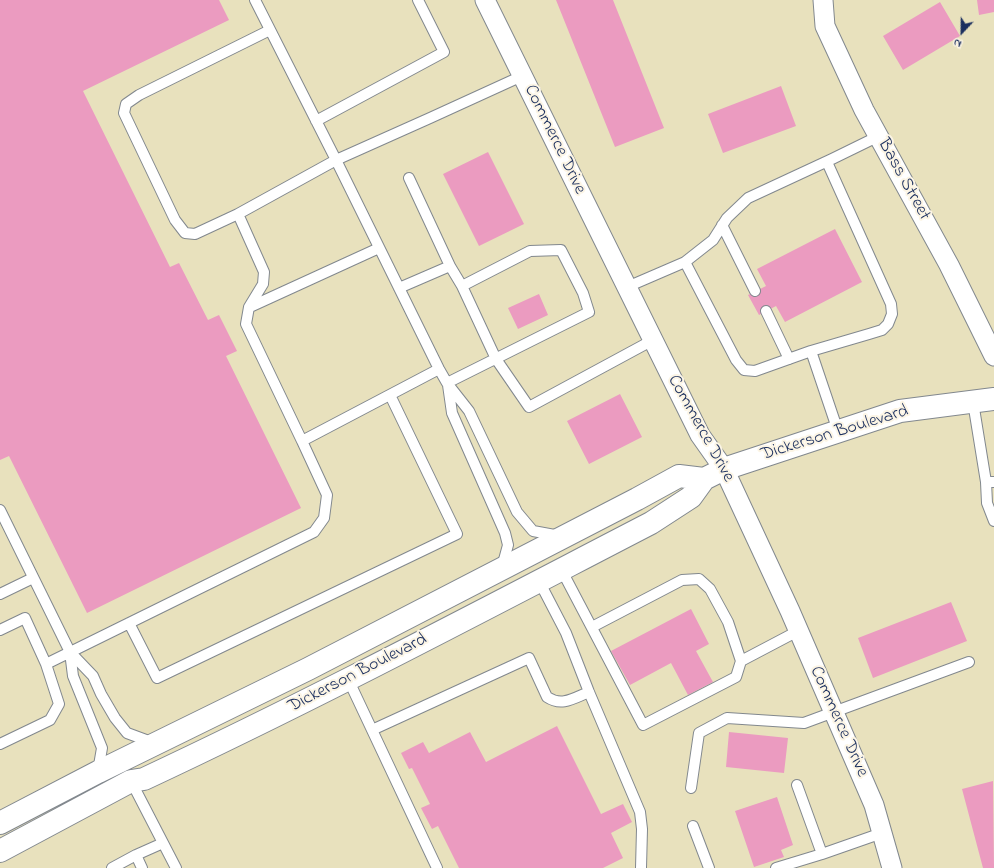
<!DOCTYPE html>
<html>
<head>
<meta charset="utf-8">
<style>
	body { margin:0 }
	#map { position:relative; width:994px; height:868px; overflow:hidden; background:#e8e1bd; font-family:"Indie Flower",sans-serif }
	canvas { display:block }
	.north { position:absolute; left:942px; top:12px; width:40px; height:40px; -webkit-text-stroke:3px #fcf5e5; paint-order:stroke; rotate:202deg; font-size:11px; font-weight:700; line-height:16px; text-align:center; color:#1b2f5e }
	.north::after { content:''; display:block; margin:auto; width:14px; height:18px; background:#1b2f5e; clip-path:polygon(50% 0,100% 100%,50% 72%,0 100%) }
</style>
</head>
<body>
<div id="map">
<canvas width="994" height="868"></canvas>
<div class="north">N</div>
</div>
<script>
const ctx = document.querySelector('canvas').getContext('2d');
ctx.lineJoin = 'round';
function fillPath(path, color) { ctx.fillStyle = color; ctx.fill(path, 'evenodd'); }
function stroke(path, color, width, dash) { ctx.strokeStyle = color; ctx.lineWidth = width; ctx.lineCap = dash ? 'butt' : 'round'; ctx.setLineDash(dash || []); ctx.stroke(path); }
function write(font, color, halo, rows, align = 'center') {
  ctx.font = font + ' "Indie Flower",sans-serif'; ctx.lineWidth = 4; ctx.setLineDash([]); ctx.textBaseline = 'middle'; ctx.strokeStyle = halo; ctx.fillStyle = color; for (const [text, x, y, turn = 0] of rows) {
    ctx.save(); ctx.translate(x, y); ctx.rotate((+turn || 0) * Math.PI / 180); ctx.textAlign = isNaN(turn) ? turn : align; if (halo) ctx.strokeText(text, 0, 0); ctx.fillText(text, 0, 0); ctx.restore();
  }
}
fillPath(new Path2D(`
	M 0,0 L 219,0 L 229,20 L 83,91 L 170,267 L 179,263 L 208,320 L 219,315 L 237,351 L 226,356 L 301,508 L 87,613 L 9,456 L 0,460 Z
	M 556,0 L 613,0 L 664,128 L 615,147 Z
	M 977,0 L 994,0 L 994,12 L 979,15 Z
	M 940,2 L 960,36 L 903,70 L 883,36 Z
	M 781,86 L 796,126 L 723,153 L 708,114 Z
	M 488,152 L 524,224 L 479,246 L 443,174 Z
	M 835,229 L 862,282 L 785,322 L 776,306 L 759,315 L 748,295 L 766,286 L 757,269 Z
	M 539,294 L 548,315 L 518,329 L 508,308 Z
	M 620,394 L 642,437 L 589,464 L 567,421 Z
	M 951,602 L 967,641 L 873,678 L 858,638 Z
	M 691,609 L 709,644 L 696,651 L 713,682 L 688,695 L 671,663 L 630,685 L 611,651 Z
	M 557,726 L 601,814 L 623,804 L 632,822 L 611,833 L 623,858 L 603,868 L 459,868 L 438,826 L 432,829 L 421,808 L 430,804 L 412,768 L 409,769 L 401,753 L 423,742 L 429,753 L 470,732 L 486,762 Z
	M 729,732 L 788,738 L 784,773 L 726,767 Z
	M 993,781 L 994,868 L 983,868 L 962,789 Z
	M 777,797 L 793,845 L 781,850 L 784,857 L 754,867 L 735,811 Z`), '#eb9bc0');
const lane = new Path2D(`
	M 255,0 L 336,160 L 439,369 L 447,383 L 469,411 L 517,512 L 533,531 L 560,536
	M 270,30 L 139,95 L 126,104 L 124,113 L 175,220 L 185,233 L 195,234 L 238,214 L 264,272 L 263,284 L 249,307 L 246,324 L 302,441
	M 316,121 L 444,52 L 418,0
	M 409,178 L 450,266
	M 238,214 L 336,160 L 430,118 L 522,76
	M 722,225 L 755,291
	M 685,262 L 713,240 L 727,218 L 748,198 L 832,159 L 879,136
	M 462,286 L 496,359 L 529,407 L 653,340
	M 627,287 L 685,262 L 736,360 L 744,370 L 755,371 L 811,351 L 838,431
	M 399,288 L 450,266 L 462,286 L 530,251 L 561,250 L 583,293 L 589,312 L 447,383
	M 250,307 L 379,248
	M 766,311 L 789,359
	M 811,351 L 869,334 L 882,330 L 888,324 L 892,314 L 891,304 L 827,162
	M 448,385 L 452,413 L 505,533 L 508,545 L 502,567
	M 973,402 L 986,482 L 994,482
	M 986,482 L 987,503 L 994,521
	M 0,510 L 70,652
	M 561,569 L 643,725 L 736,677 L 741,661 L 728,622 L 710,589 L 699,579 L 682,580 L 592,627
	M 539,581 L 566,633 L 589,692 L 640,812 L 642,829 L 641,868
	M 0,594 L 33,578
	M 129,623 L 157,678 L 457,534 L 390,395
	M 0,630 L 25,618 L 46,664
	M 741,661 L 798,631
	M 348,679 L 437,868
	M 372,730 L 529,658 L 547,697 C 562,707 574,698 589,692
	M 0,744 L 50,720 L 59,704 L 46,664 L 314,532 L 324,518 L 327,495 L 302,441 L 439,369
	M 98,771 L 102,748 L 73,676 L 70,652 L 93,676 L 101,694 L 115,718 L 127,733 L 154,743
	M 131,781 L 176,868
	M 797,785 L 822,854
	M 691,788 L 699,733 L 727,718 L 804,723 L 969,662
	M 693,826 L 709,868
	M 136,855 L 142,868
	M 112,868 L 136,855 L 163,843
	M 776,868 L 822,854 L 882,833`);
const street = new Path2D(`
	M 485,0 L 700,435 L 724,469 L 790,611 L 874,805 L 892,868
	M 823,0 L 825,26 L 864,110 L 949,265 L 994,356`);
const primary = new Path2D(`
	M 0,823 L 98,772 L 308,669 L 637,499 L 679,476 L 704,479
	M 0,851 L 131,781 L 144,779 C 315,699 483,610 651,523 L 691,497 L 704,479 L 724,469 L 900,411 L 994,399`);
stroke(lane, '#82888e', 12);
stroke(street, '#82888e', 21);
stroke(primary, '#82888e', 24);
stroke(lane, '#fff', 10);
stroke(street, '#fff', 19);
stroke(primary, '#fff', 22);
write('18px', '#1b2f5e', '#fcf5e5', [
	["Commerce Drive",554,140,64],
	["Bass Street",903,180,61],
	["Commerce Drive",700,429,61],
	["Dickerson Boulevard",835,434,-17],
	["Dickerson Boulevard",358,674,-27],
	["Commerce Drive",838,722,66]
]);
</script>
</body>
</html>
